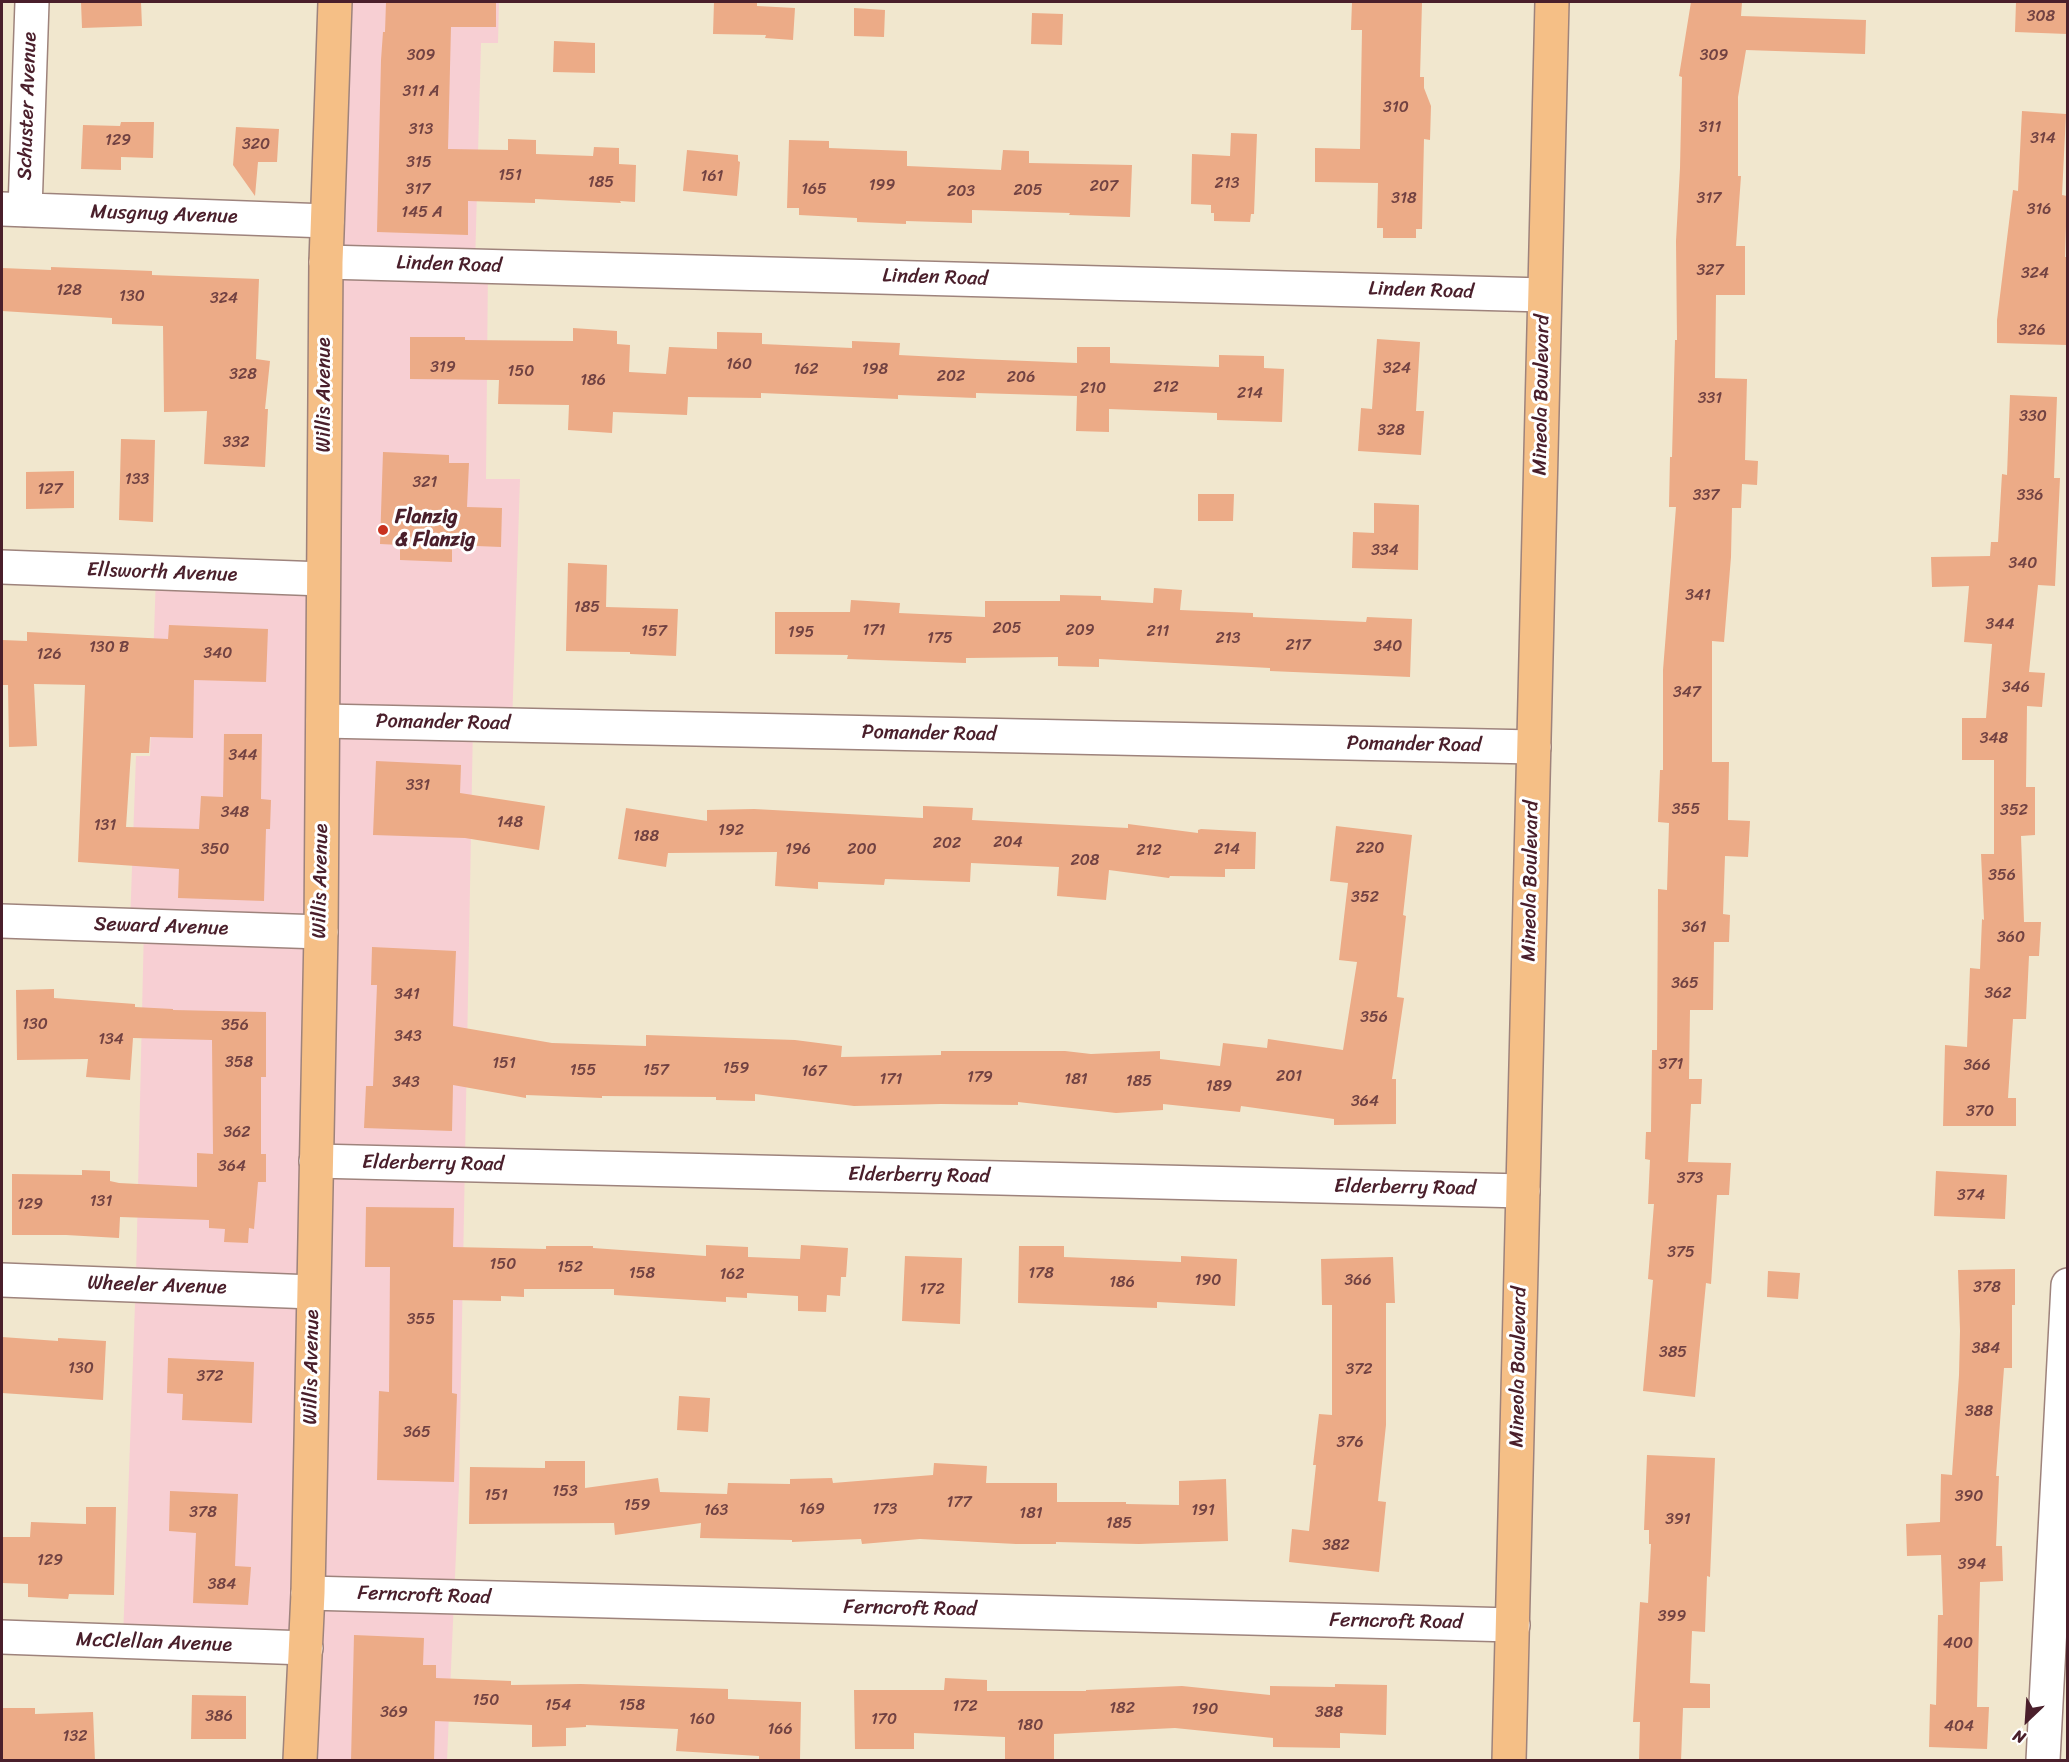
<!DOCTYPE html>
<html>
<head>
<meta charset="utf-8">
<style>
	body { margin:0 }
	#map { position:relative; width:2069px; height:1762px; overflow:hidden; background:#f1e7ce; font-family:Sriracha,sans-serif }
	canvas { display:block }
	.frame { position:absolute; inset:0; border:3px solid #4a1f2b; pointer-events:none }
	.north { position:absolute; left:1997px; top:1690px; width:60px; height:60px; -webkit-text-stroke:4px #fff; paint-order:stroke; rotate:205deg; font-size:16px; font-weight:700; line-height:24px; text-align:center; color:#4a1f2b }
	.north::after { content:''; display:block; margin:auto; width:21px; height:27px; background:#4a1f2b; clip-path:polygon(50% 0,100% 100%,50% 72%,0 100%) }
</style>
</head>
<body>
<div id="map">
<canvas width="2069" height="1762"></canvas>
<div class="frame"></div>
<div class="north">N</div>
</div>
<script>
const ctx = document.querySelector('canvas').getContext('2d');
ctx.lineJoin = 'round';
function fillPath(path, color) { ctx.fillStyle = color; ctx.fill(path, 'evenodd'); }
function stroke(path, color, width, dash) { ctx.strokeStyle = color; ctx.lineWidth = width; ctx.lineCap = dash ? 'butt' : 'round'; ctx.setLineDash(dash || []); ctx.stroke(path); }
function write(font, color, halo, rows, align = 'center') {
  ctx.font = font + ' Sriracha,sans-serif'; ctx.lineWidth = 6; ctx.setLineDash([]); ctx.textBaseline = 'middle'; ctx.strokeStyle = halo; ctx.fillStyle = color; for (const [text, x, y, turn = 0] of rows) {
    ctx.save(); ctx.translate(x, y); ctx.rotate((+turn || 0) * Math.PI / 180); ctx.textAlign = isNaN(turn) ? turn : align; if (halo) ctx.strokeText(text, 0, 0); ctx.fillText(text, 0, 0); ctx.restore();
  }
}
fillPath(new Path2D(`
	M 335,2 L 499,2 L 498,43 L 481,43 L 475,265 L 488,266 L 486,479 L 520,479 L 512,725 L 473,724 L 459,1484 L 447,1760 L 301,1760 L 305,1651 L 123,1639 L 136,1276 L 144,925 L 130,924 L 136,756 L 150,756 L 156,574 L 323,579 Z`), '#f7cfd3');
fillPath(new Path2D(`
	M 81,2 L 141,2 L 142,26 L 82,28 Z
	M 386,2 L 496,2 L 496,27 L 451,27 L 448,149 L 508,150 L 508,139 L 536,140 L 536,154 L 593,156 L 594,147 L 619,148 L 619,164 L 636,165 L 635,202 L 620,201 L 621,203 L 535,199 L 535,203 L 468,201 L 468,235 L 377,232 L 381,60 L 383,32 L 385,32 Z
	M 714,2 L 757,2 L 757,6 L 795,8 L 793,40 L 765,38 L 766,35 L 713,34 Z
	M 1352,2 L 1422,2 L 1420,77 L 1424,77 L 1424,88 L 1431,106 L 1430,140 L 1424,139 L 1422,229 L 1416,229 L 1416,238 L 1383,238 L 1383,228 L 1377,228 L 1378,183 L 1315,182 L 1315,148 L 1360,149 L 1362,30 L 1351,30 Z
	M 1691,2 L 1742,2 L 1741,16 L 1866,20 L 1865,54 L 1746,50 L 1738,97 L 1738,176 L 1741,176 L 1736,246 L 1745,246 L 1745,295 L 1716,295 L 1715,378 L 1747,379 L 1745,460 L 1758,461 L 1757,485 L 1742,484 L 1741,508 L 1732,508 L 1731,557 L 1724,642 L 1712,641 L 1712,762 L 1729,762 L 1728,820 L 1750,821 L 1748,857 L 1725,856 L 1723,914 L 1730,915 L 1729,942 L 1714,942 L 1713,1010 L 1690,1010 L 1689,1079 L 1702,1079 L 1701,1104 L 1691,1104 L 1688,1162 L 1731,1163 L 1729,1195 L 1717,1195 L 1711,1284 L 1706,1283 L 1695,1397 L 1643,1391 L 1653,1280 L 1648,1279 L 1654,1204 L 1648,1204 L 1650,1160 L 1645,1159 L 1646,1132 L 1651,1132 L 1652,1050 L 1657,1050 L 1658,889 L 1667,890 L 1669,823 L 1658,822 L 1660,770 L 1663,770 L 1663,670 L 1676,507 L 1669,507 L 1670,457 L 1672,457 L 1675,340 L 1677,340 L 1676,241 L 1680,168 L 1682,77 L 1679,76 Z
	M 2016,2 L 2067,2 L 2067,34 L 2015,32 Z
	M 854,8 L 885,10 L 884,37 L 854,36 Z
	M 1032,13 L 1063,14 L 1062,45 L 1031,44 Z
	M 554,41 L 595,43 L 595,73 L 553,72 Z
	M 2022,111 L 2066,114 L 2062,195 L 2067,196 L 2065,257 L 2067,257 L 2067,345 L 1997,343 L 1997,320 L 2013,190 L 2018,191 Z
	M 121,122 L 154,122 L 153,158 L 121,157 L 121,170 L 81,169 L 83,125 L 120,126 Z
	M 236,127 L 279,129 L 277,162 L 258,162 L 255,196 L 233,165 Z
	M 1231,133 L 1257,134 L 1254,214 L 1251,214 L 1250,222 L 1214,221 L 1214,213 L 1211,213 L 1211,205 L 1191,204 L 1192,154 L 1230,156 Z
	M 789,140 L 829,141 L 829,148 L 907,151 L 907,166 L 1001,170 L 1003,150 L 1029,151 L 1029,163 L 1132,165 L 1130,217 L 1069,215 L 1070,213 L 972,210 L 972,223 L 906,221 L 906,224 L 857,222 L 857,218 L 799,215 L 799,208 L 787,208 Z
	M 687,150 L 738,155 L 738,161 L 740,162 L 737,196 L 683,191 Z
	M 51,267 L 152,271 L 152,275 L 259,279 L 256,359 L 270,361 L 265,409 L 268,409 L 265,467 L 204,464 L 207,411 L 164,412 L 163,326 L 112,324 L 112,318 L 2,311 L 2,268 L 51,270 Z
	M 573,328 L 617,331 L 617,344 L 630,345 L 629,372 L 666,374 L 669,347 L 717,349 L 717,332 L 762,333 L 762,344 L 852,348 L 852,341 L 900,343 L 899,355 L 977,359 L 1077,363 L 1077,347 L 1110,347 L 1110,363 L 1219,367 L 1219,355 L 1264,356 L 1264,368 L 1284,369 L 1282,422 L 1217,420 L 1217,413 L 1109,409 L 1109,432 L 1076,431 L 1077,396 L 976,393 L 976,398 L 898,395 L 898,399 L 761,393 L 761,398 L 688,397 L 687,415 L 613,412 L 612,433 L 568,430 L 569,405 L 498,404 L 499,380 L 410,379 L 410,337 L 465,337 L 465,340 L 573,341 Z
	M 1377,339 L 1420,342 L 1416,411 L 1424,411 L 1421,455 L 1358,451 L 1361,408 L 1372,409 Z
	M 2010,395 L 2057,397 L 2054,478 L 2060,478 L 2055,586 L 2038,585 L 2029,672 L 2045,673 L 2042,707 L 2027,706 L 2026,787 L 2035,787 L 2035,835 L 2021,836 L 2024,922 L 2041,922 L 2039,956 L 2029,956 L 2026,1019 L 2013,1019 L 2008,1098 L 2016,1098 L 2016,1126 L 1943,1126 L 1945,1045 L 1967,1047 L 1970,968 L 1980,969 L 1982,919 L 1984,920 L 1981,854 L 1994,854 L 1994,760 L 1962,760 L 1962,718 L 1986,718 L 1992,644 L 1964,642 L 1969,586 L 1932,587 L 1931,557 L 1990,556 L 1991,542 L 1998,542 L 2002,474 L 2007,475 Z
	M 121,439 L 155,440 L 153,522 L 119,520 Z
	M 383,452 L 449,455 L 449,463 L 469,463 L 467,507 L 502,508 L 501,547 L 452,545 L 452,562 L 400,560 L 400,545 L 380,544 Z
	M 74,471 L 74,508 L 26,509 L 26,472 Z
	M 1198,494 L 1234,494 L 1233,521 L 1198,521 Z
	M 1374,503 L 1419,505 L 1418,570 L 1352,568 L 1353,532 L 1374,533 Z
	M 568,563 L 607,565 L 606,607 L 678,609 L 676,656 L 630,654 L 630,652 L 566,651 Z
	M 1154,588 L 1182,590 L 1180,610 L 1253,613 L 1253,617 L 1366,622 L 1367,617 L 1412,619 L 1410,677 L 1270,671 L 1270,668 L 1099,659 L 1099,667 L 1058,666 L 1058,657 L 966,658 L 966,663 L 847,659 L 848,655 L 775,654 L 775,612 L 850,612 L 851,600 L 900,603 L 899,613 L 985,617 L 985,601 L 1060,601 L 1060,595 L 1101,596 L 1101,600 L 1153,603 Z
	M 169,625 L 268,629 L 266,682 L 194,680 L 193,738 L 150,737 L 149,753 L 131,753 L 126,827 L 199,829 L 201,796 L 223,797 L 224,734 L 262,734 L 261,799 L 271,800 L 270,829 L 266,829 L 264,901 L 178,898 L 179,869 L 78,862 L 85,685 L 34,684 L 37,746 L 9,747 L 8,685 L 2,685 L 2,640 L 27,641 L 27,632 L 168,639 Z
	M 376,761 L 461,765 L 460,793 L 545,806 L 539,850 L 465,838 L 373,835 Z
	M 923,806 L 973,808 L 972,820 L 1128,828 L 1128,824 L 1198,833 L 1198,830 L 1201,829 L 1256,832 L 1255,869 L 1225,869 L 1225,877 L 1170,876 L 1169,878 L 1109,870 L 1106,900 L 1057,896 L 1059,867 L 971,863 L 970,882 L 885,879 L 884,885 L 818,882 L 818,889 L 775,886 L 777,852 L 668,853 L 666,867 L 618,859 L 626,808 L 707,821 L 707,810 L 754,809 L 923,818 Z
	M 1336,826 L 1412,835 L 1403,915 L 1406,916 L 1397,997 L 1404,998 L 1392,1079 L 1396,1079 L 1396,1124 L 1334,1125 L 1334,1119 L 1241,1106 L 1240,1112 L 1163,1104 L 1163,1110 L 1116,1113 L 1018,1102 L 1018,1105 L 941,1104 L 854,1106 L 755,1094 L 755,1101 L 716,1100 L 716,1097 L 602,1096 L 602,1098 L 526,1095 L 526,1098 L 453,1085 L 452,1131 L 364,1128 L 366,1086 L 373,1086 L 377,985 L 371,985 L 372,947 L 456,951 L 453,1026 L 552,1043 L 646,1046 L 646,1035 L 795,1040 L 842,1046 L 841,1057 L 941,1055 L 941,1051 L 1065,1051 L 1091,1054 L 1160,1051 L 1160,1059 L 1220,1066 L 1223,1043 L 1267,1048 L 1268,1039 L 1343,1050 L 1357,962 L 1339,960 L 1348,883 L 1330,881 Z
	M 54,989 L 54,998 L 135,1004 L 135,1007 L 173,1009 L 173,1010 L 266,1012 L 266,1077 L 261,1077 L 261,1154 L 266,1154 L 266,1182 L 258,1182 L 254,1229 L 249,1228 L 248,1243 L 224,1242 L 225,1229 L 209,1228 L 209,1220 L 120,1217 L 119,1238 L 66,1235 L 12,1235 L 12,1174 L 82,1175 L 82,1170 L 110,1171 L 110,1181 L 119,1183 L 197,1187 L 197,1153 L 213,1154 L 212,1040 L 133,1038 L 130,1080 L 86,1077 L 88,1059 L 17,1060 L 16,990 Z
	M 1936,1171 L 2007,1175 L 2005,1219 L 1934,1216 Z
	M 366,1207 L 454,1208 L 453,1247 L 546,1249 L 546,1246 L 593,1246 L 593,1248 L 706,1256 L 706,1245 L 748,1247 L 748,1257 L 800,1259 L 801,1245 L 848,1248 L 846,1277 L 841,1277 L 840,1296 L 827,1295 L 826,1312 L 798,1311 L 798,1296 L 747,1293 L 747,1298 L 726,1297 L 726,1302 L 614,1295 L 614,1289 L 524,1289 L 524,1297 L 501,1296 L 501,1301 L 453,1300 L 452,1393 L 457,1394 L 454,1482 L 377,1480 L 379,1391 L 389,1392 L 390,1267 L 365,1267 Z
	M 1019,1246 L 1064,1246 L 1064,1257 L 1181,1262 L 1181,1256 L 1237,1259 L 1235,1306 L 1157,1302 L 1157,1308 L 1018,1303 Z
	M 905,1256 L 962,1258 L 960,1324 L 902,1321 Z
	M 1393,1257 L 1395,1303 L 1386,1303 L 1386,1425 L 1378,1501 L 1386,1502 L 1379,1572 L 1289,1562 L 1292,1529 L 1309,1531 L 1316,1465 L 1313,1465 L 1319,1414 L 1332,1415 L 1332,1305 L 1322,1305 L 1321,1259 Z
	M 2015,1269 L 2015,1305 L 2012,1305 L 2012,1368 L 2004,1368 L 1996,1476 L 1999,1476 L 1996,1546 L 2002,1546 L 2003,1581 L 1980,1582 L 1977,1707 L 1989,1707 L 1987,1749 L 1929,1747 L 1930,1704 L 1936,1705 L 1938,1615 L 1943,1615 L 1941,1555 L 1907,1556 L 1906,1524 L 1940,1522 L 1941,1474 L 1952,1475 L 1959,1375 L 1960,1331 L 1958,1270 Z
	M 1768,1271 L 1800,1273 L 1798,1299 L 1767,1297 Z
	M 2,1337 L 58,1341 L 58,1338 L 106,1341 L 103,1400 L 2,1393 Z
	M 168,1358 L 254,1362 L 252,1423 L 182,1420 L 183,1394 L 167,1393 Z
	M 679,1396 L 710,1398 L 708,1432 L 677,1430 Z
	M 1647,1455 L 1715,1458 L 1710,1577 L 1707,1576 L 1705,1632 L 1692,1631 L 1690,1683 L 1710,1684 L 1710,1708 L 1683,1708 L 1681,1761 L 1639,1761 L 1640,1722 L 1633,1722 L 1640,1602 L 1648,1603 L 1651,1544 L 1649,1544 L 1649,1530 L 1644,1530 Z
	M 545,1461 L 585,1461 L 585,1488 L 658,1478 L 660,1492 L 727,1494 L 728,1483 L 790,1484 L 790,1479 L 832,1478 L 833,1483 L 933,1475 L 934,1463 L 987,1466 L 986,1483 L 1057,1483 L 1057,1502 L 1126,1502 L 1126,1504 L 1179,1505 L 1179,1481 L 1226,1479 L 1228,1541 L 1139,1544 L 1056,1542 L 1056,1544 L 1016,1544 L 920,1539 L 862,1544 L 861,1539 L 792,1542 L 792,1540 L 700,1538 L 701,1523 L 615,1535 L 614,1523 L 469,1524 L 470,1467 L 545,1468 Z
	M 170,1491 L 238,1494 L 235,1566 L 251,1567 L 248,1605 L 193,1603 L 196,1533 L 169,1531 Z
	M 86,1507 L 116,1507 L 114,1595 L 69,1594 L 68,1599 L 28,1597 L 28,1584 L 2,1583 L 2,1537 L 30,1537 L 31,1522 L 86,1524 Z
	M 354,1635 L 424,1638 L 423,1665 L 436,1665 L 436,1678 L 511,1681 L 511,1685 L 581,1684 L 728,1689 L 728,1699 L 801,1702 L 800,1760 L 759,1759 L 759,1756 L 676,1751 L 678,1729 L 586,1725 L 586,1727 L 566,1728 L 566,1746 L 532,1747 L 532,1725 L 435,1721 L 434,1761 L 351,1761 Z
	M 945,1678 L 987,1680 L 987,1691 L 1086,1691 L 1086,1690 L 1182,1686 L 1270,1695 L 1270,1686 L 1335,1687 L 1335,1684 L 1387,1685 L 1386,1735 L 1340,1733 L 1340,1748 L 1273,1747 L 1273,1738 L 1175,1728 L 1054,1734 L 1054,1761 L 1005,1761 L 1005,1737 L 914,1733 L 914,1749 L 855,1749 L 854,1690 L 944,1690 Z
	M 192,1695 L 246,1696 L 246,1739 L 191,1739 Z
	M 2,1708 L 35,1708 L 35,1714 L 93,1712 L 95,1761 L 2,1761 Z`), '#ecab87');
const minor = new Path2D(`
	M 2,209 L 327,221
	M 25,210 L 32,2
	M 326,262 L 1544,295
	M 2,567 L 323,579
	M 323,721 L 1534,747
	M 2,921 L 321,932
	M 316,1161 L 1523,1191
	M 2,1280 L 313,1292
	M 308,1593 L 1513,1625
	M 2,1637 L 306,1648
	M 2043,1760 L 2068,1285`);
const major = new Path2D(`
	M 300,1760 L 308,1593 L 321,932 L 326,262 L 335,2
	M 1509,1760 L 1552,2`);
stroke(minor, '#9e837c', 36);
stroke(major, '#9e837c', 36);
stroke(minor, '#fff', 33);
stroke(major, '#f5bf86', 33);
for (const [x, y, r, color] of [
	[383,530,6,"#c8321e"]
]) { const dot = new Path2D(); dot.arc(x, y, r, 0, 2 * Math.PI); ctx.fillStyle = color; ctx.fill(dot); stroke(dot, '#fff', 2); }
write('16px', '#724242', null, [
	["308",2041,17],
	["309",421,56],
	["309",1714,56],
	["311 A",421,92],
	["310",1396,108],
	["311",1710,128],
	["313",421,130],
	["314",2043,139],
	["129",118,141],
	["320",256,145],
	["315",419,163],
	["151",510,176],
	["161",712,177],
	["185",601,183],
	["213",1227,184],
	["199",882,186],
	["207",1104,187],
	["317",418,190],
	["165",814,190],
	["205",1028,191],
	["203",961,192],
	["318",1404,199],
	["317",1709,199],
	["316",2039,210],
	["145 A",422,213],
	["327",1710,271],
	["324",2035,274],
	["128",69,291],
	["130",132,297],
	["324",224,299],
	["326",2032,331],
	["160",739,365],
	["319",443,368],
	["324",1397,369],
	["162",806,370],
	["198",875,370],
	["150",521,372],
	["328",243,375],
	["202",951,377],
	["206",1021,378],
	["186",593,381],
	["212",1166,388],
	["210",1093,389],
	["214",1250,394],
	["331",1710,399],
	["330",2033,417],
	["328",1391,431],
	["332",236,443],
	["133",137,480],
	["321",425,483],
	["127",50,490],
	["337",1706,496],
	["336",2030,496],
	["334",1385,551],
	["340",2023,564],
	["341",1698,596],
	["185",587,608],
	["344",2000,625],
	["205",1007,629],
	["171",874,631],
	["209",1080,631],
	["157",654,632],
	["211",1158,632],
	["195",801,633],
	["175",940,639],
	["213",1228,639],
	["217",1298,646],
	["340",1388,647],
	["130 B",109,648],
	["340",218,654],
	["126",49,655],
	["346",2016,688],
	["347",1687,693],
	["348",1994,739],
	["344",243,756],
	["331",418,786],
	["355",1686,810],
	["352",2014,811],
	["348",235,813],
	["148",510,823],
	["131",105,826],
	["192",731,831],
	["188",646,837],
	["204",1008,843],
	["202",947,844],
	["220",1370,849],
	["350",215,850],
	["196",798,850],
	["200",862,850],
	["214",1227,850],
	["212",1149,851],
	["208",1085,861],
	["356",2002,876],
	["352",1365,898],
	["361",1694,928],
	["360",2011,938],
	["365",1685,984],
	["362",1998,994],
	["341",407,995],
	["356",1374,1018],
	["130",35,1025],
	["356",235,1026],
	["343",408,1037],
	["134",111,1040],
	["358",239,1063],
	["151",504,1064],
	["371",1671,1065],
	["366",1977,1066],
	["159",736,1069],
	["155",583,1071],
	["157",656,1071],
	["167",814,1072],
	["201",1289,1077],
	["179",980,1078],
	["171",891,1080],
	["181",1076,1080],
	["185",1139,1082],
	["343",406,1083],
	["189",1219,1087],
	["364",1365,1102],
	["370",1980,1112],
	["362",237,1133],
	["364",232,1167],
	["373",1690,1179],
	["374",1971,1196],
	["131",101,1202],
	["129",30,1205],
	["375",1681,1253],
	["150",503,1265],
	["152",570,1268],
	["158",642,1274],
	["178",1041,1274],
	["162",732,1275],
	["190",1208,1281],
	["366",1358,1281],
	["186",1122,1283],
	["378",1987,1288],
	["172",932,1290],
	["355",421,1320],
	["384",1986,1349],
	["385",1673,1353],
	["130",81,1369],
	["372",1359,1370],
	["372",210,1377],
	["388",1979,1412],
	["365",417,1433],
	["376",1350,1443],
	["153",565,1492],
	["151",496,1496],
	["390",1969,1497],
	["177",959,1503],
	["159",637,1506],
	["169",812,1510],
	["173",885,1510],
	["163",716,1511],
	["191",1203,1511],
	["378",203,1513],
	["181",1031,1514],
	["391",1678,1520],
	["185",1119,1524],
	["382",1336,1546],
	["129",50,1561],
	["394",1972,1565],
	["384",222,1585],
	["399",1672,1617],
	["400",1958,1644],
	["150",486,1701],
	["154",558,1706],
	["158",632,1706],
	["172",965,1707],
	["182",1122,1709],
	["190",1205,1710],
	["369",394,1713],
	["388",1329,1713],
	["386",219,1717],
	["160",702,1720],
	["170",884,1720],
	["180",1030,1726],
	["404",1959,1727],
	["166",780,1730],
	["132",75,1737]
]);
write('20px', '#4a1f2b', '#fff', [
	["Schuster Avenue",28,106,-88],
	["Musgnug Avenue",164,215,2],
	["Linden Road",449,265,2],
	["Linden Road",935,278,2],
	["Linden Road",1421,291,2],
	["Willis Avenue",325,395,-90],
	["Mineola Boulevard",1542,395,-89],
	["Ellsworth Avenue",162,573,2],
	["Pomander Road",443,723,1],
	["Pomander Road",929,734,1],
	["Pomander Road",1414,745,1],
	["Willis Avenue",321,881,-89],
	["Mineola Boulevard",1531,881,-89],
	["Seward Avenue",161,927,2],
	["Elderberry Road",433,1164,1],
	["Elderberry Road",919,1176,1],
	["Elderberry Road",1405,1188,1],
	["Wheeler Avenue",157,1286,2],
	["Willis Avenue",312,1367,-89],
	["Mineola Boulevard",1519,1367,-89],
	["Ferncroft Road",424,1596,2],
	["Ferncroft Road",910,1609,1],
	["Ferncroft Road",1396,1622,1],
	["McClellan Avenue",154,1643,2]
]);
write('bold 20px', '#4a1f2b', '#fff', [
	["Flanzig",395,518],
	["& Flanzig",395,541]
], 'left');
</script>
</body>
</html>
